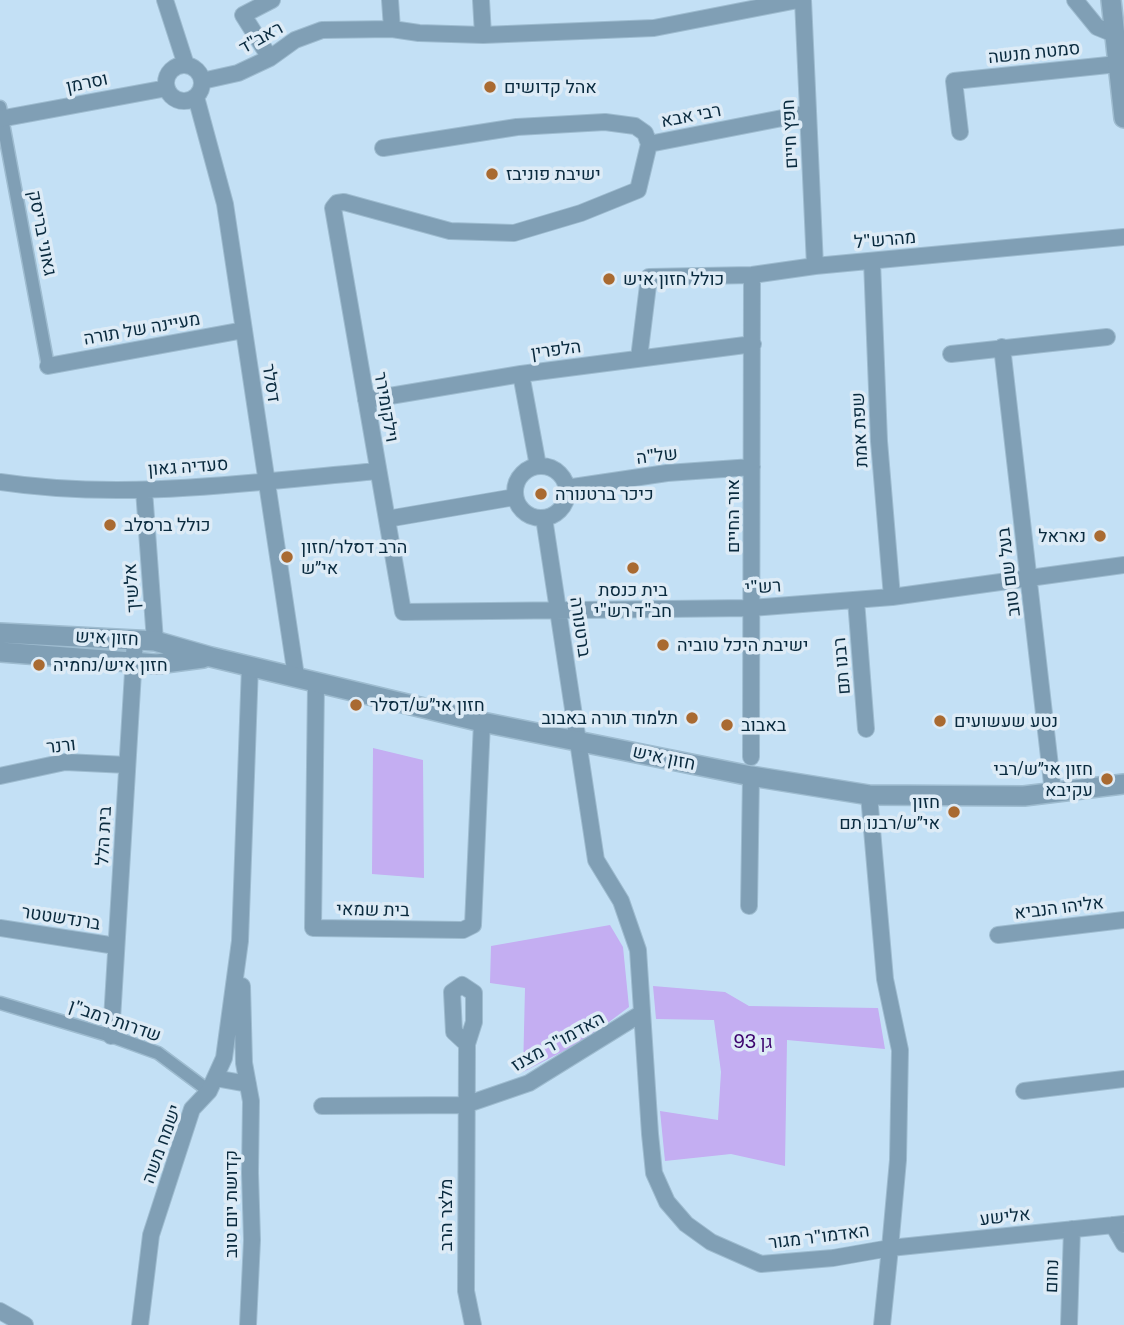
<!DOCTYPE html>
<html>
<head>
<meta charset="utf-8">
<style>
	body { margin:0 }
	canvas { display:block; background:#c3e0f5 }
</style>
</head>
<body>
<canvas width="1124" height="1325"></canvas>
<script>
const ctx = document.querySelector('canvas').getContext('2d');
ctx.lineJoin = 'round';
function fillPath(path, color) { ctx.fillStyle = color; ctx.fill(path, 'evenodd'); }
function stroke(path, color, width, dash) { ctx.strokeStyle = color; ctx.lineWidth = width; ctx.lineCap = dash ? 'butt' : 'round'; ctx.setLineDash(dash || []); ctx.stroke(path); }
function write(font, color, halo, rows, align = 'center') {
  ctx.font = font + ' "Public Sans",Heebo,sans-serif'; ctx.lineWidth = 7; ctx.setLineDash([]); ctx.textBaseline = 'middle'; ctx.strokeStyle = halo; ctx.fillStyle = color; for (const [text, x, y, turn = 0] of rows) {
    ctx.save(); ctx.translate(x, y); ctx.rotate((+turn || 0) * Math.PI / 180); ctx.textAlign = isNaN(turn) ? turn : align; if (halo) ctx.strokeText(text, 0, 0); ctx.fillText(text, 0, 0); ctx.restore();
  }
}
fillPath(new Path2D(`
	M 373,748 L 423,760 L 424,878 L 372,874 Z
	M 610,925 L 623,947 L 629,1007 L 585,1040 L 523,1072 L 525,988 L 490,983 L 491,946 Z
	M 653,986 L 725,992 L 749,1006 L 878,1008 L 885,1049 L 787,1040 L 785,1166 L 731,1154 L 665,1161 L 660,1111 L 718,1120 L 721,1072 L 714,1020 L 656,1019 Z`), '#c4aef2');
const pedestrian = new Path2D(`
	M 0,107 L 48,366
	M 0,1003 L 111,1036 L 158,1053 L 209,1091`);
const minor = new Path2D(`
	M 165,0 L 186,65
	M 390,0 L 392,29
	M 481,0 L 483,35
	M 803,0 L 815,266
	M 1075,0 L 1097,27 L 1114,34
	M 270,58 L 243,15 L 272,0
	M166 83a18 18 0 1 1 36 0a18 18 0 1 1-36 0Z
	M 202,81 L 238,73 L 270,58 L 295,40 L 322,30 L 392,29 L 419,33 L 483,35 L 654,28 L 798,0
	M 196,97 L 225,204 L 296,676
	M 0,119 L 167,88
	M 960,132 L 954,81 L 1118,64
	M 649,144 L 638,190 L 581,213 L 514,233 L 450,231 L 344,202 L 337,203 L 333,208 L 403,612 L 751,608 L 892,597 L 1124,565
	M 383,148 L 517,127 L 605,122 L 635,126 L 645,133 L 649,144 L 808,113
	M 872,261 L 879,441 L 892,597
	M 1002,347 L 1053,792
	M 951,354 L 1107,337
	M 639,358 L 649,277 L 752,275 L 815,266 L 1124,237
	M 48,366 L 244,330
	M 521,374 L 538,466
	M 366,400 L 521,374 L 753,344
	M515 492a26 26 0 1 1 52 0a26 26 0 1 1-52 0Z
	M 0,482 C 125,501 253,482 378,471
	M 566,488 L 667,473 L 752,467
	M 144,490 L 155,641
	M 544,518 L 596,860 L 621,901 L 638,950 L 650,1134 L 654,1173 L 667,1202 L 686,1224 L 711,1242 L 761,1264 L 833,1258 L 890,1248 L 898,1160 L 900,1050 L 885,979 L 869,795
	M 387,519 L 515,497
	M 856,600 L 866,729
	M 316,683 L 313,928 L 463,930 L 473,925 L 482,722
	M 751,757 L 752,275
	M 0,776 L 65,762 L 127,765
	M 749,906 L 751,776
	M 0,928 L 116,946
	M 998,935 L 1124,920
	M 462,985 L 474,993 L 474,1022 L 467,1044 L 454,1032 L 452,992 Z
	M 242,986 L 244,1063 L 251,1101 L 250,1173 L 252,1240 L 248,1325
	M 111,1036 L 135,639
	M 467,1044 L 466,1291 L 473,1325
	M 215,1078 L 248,1084
	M 1024,1091 L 1124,1079
	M 322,1106 L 465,1105 L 529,1083 L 642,1013
	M 1113,1225 L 1124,1244
	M 0,1311 L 25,1325
	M 140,1325 L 151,1235 L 192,1109 L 209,1091 L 224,1058 L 240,941 L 250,666
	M 882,1325 L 890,1248 L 1124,1224
	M 1069,1325 L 1072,1229`);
const tertiary = new Path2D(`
	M 1111,0 L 1124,118
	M 0,633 L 155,641 L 211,657 L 482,722 L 751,776 L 869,795 L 1024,796 L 1124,784
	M 0,652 L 157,664 L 203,658`);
stroke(pedestrian, '#9ebcd0', 15);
stroke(minor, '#9ebcd0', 18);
stroke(tertiary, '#9ebcd0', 22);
stroke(pedestrian, '#809fb5', 12);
stroke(minor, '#809fb5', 16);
stroke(tertiary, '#809fb5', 19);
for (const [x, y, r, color] of [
	[490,87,7,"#a96a31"],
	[492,174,7,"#a96a31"],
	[609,279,7,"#a96a31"],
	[541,494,7,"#a96a31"],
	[110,525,7,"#a96a31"],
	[1100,536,7,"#a96a31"],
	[287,557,7,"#a96a31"],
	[633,568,7,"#a96a31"],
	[663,645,7,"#a96a31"],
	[39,665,7,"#a96a31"],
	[356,705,7,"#a96a31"],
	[692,718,7,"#a96a31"],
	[940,721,7,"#a96a31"],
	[727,725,7,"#a96a31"],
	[1107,779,7,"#a96a31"],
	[954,812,7,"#a96a31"]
]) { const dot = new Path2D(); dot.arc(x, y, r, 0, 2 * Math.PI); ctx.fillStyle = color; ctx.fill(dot); stroke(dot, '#ddebf6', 2.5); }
write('18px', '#092a3e', '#ddebf6', [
	["ראב\"ד",261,38,-29],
	["סמטת מנשה",1034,53,-6],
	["וסרמן",87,83,-12],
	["רבי אבא",691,116,-11],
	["חפץ חיים",790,134,-93],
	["גאוני בריסק",42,233,79],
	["מהרש\"ל",885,240,-5],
	["מעיינה של תורה",142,329,-10],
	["הלפרין",556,350,-8],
	["דסלר",271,383,81],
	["וילקומירר",386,407,80],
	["שפת אמת",860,430,-93],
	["של\"ה",657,456,-7],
	["סעדיה גאון",188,467,-4],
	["אור החיים",733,516,-90],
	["בעל שם טוב",1009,572,-97],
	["רש\"י",763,587,-4],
	["אלשיך",132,588,-94],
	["ברטנורה",580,627,82],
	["חזון איש",107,638,3],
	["רבנו תם",842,666,-95],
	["ורנר",61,746,-6],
	["חזון איש",664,758,12],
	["בית הלל",104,836,-87],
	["אליהו הנביא",1059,908,-7],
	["בית שמאי",373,910,1],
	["ברנדשטטר",61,918,9],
	["שדרות רמב\"ן",115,1021,19],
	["האדמו\"ר מצנז",558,1042,-29],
	["ישמח משה",162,1144,-70],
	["קדושת יום טוב",231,1204,-90],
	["מלצר הרב",446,1215,-90],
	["אלישע",1005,1217,-6],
	["האדמו\"ר מגור",819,1237,-7],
	["נחום",1052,1276,-88]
]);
write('18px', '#092a3e', '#ddebf6', [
	["אהל קדושים",504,87],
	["ישיבת פוניבז",506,174],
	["כולל חזון איש",623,279],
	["כיכר ברטנורה",555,494],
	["כולל ברסלב",124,525],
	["נאראל",1086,536,"right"],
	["הרב דסלר/חזון",301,547],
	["אי״ש",301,568],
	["בית כנסת",633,590,"center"],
	["חב\"ד רש\"י",633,611,"center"],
	["ישיבת היכל טוביה",677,645],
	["חזון איש/נחמיה",53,665],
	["חזון אי״ש/דסלר",370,705],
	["תלמוד תורה באבוב",678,718,"right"],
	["נטע שעשועים",954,721],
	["באבוב",741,725],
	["חזון אי״ש/רבי",1093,769,"right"],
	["עקיבא",1093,790,"right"],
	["חזון",940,802,"right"],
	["אי״ש/רבנו תם",940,823,"right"]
], 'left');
write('18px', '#3c036e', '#ddebf6', [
	["גן 93",753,1042]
]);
</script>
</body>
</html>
